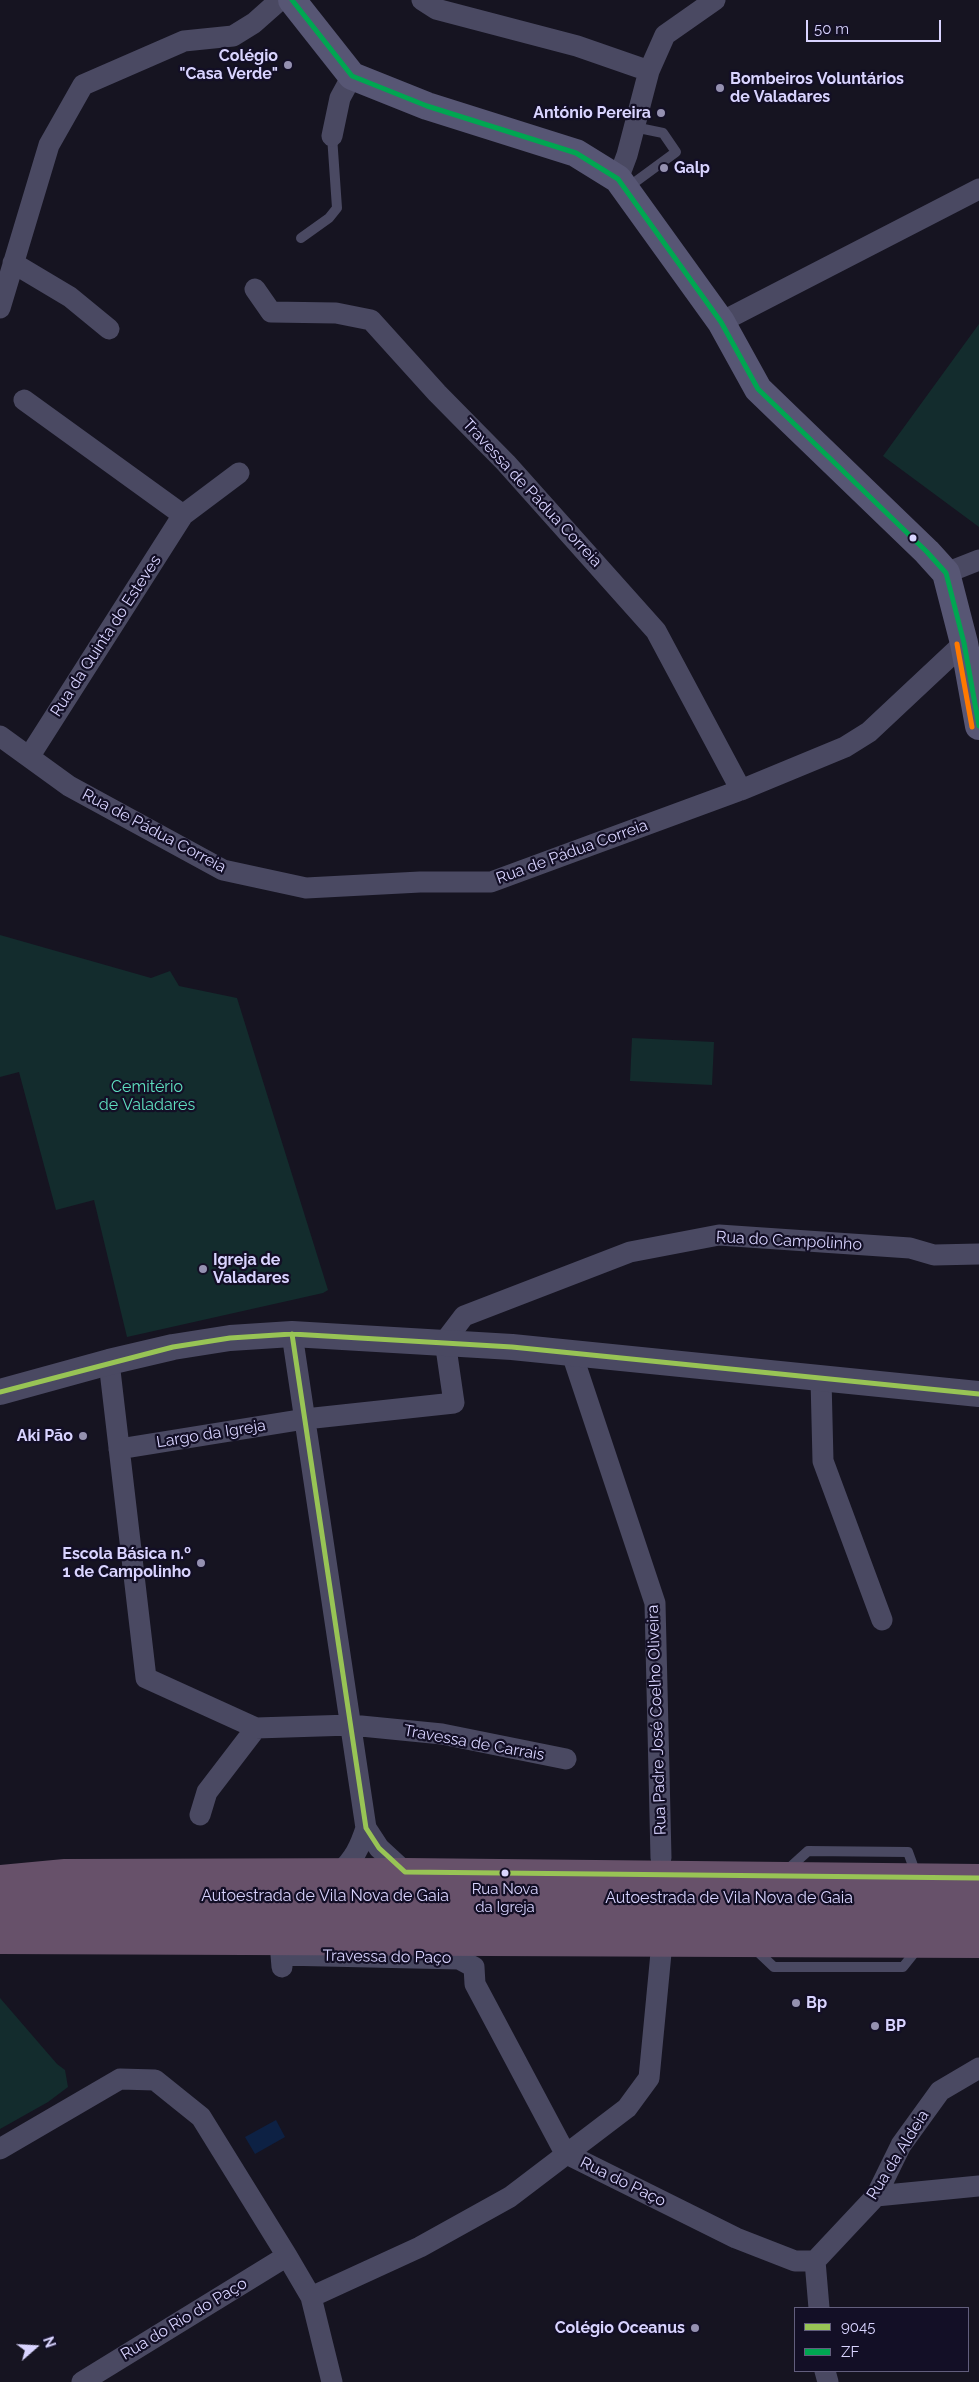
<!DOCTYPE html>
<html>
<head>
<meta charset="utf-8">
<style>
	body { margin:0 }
	#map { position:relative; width:979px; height:2382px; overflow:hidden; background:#161421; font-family:Raleway,sans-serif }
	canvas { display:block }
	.legend { position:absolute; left:794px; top:2307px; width:175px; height:65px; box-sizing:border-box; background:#130f26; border:1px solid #625e7d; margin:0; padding:6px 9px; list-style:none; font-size:15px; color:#d9d4ff }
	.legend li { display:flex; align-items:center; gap:10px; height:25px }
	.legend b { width:25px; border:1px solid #625e7d }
	.north { position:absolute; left:10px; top:2322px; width:50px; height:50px; -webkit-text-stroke:4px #130f26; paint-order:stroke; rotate:71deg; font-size:14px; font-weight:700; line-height:20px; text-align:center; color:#d9d4ff }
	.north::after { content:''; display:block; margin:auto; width:18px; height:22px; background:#d9d4ff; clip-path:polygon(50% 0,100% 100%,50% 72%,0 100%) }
	.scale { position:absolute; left:806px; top:20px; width:135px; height:22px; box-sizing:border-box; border:2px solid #d9d4ff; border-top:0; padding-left:6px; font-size:15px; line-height:18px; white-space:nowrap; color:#d9d4ff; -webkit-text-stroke:4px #130f26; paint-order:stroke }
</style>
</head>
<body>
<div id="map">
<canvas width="979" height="2382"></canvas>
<ul class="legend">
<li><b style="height:6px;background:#98c455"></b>9045</li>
<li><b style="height:6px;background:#00a651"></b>ZF</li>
</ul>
<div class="north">N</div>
<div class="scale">50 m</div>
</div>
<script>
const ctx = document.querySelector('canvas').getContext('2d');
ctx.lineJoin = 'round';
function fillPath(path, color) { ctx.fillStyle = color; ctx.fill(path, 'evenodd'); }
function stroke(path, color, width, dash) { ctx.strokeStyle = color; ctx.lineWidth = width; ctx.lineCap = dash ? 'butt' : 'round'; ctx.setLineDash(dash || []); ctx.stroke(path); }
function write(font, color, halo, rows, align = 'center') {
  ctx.font = font + ' Raleway,sans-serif'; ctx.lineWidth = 4.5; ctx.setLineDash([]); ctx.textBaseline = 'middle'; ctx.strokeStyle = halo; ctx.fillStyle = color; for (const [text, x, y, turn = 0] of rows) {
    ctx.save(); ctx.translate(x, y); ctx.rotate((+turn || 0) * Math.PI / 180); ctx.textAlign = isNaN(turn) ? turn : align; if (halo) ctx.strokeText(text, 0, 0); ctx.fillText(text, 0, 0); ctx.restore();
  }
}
fillPath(new Path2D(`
	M 979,324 L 979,527 L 883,456 Z
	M 0,935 L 151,978 L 170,971 L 179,986 L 237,998 L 328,1290 L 323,1293 L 127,1337 L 94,1200 L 56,1210 L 19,1072 L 0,1077 Z
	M 632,1038 L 714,1042 L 712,1085 L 630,1081 Z
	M 0,1998 L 57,2064 L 65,2070 L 68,2087 L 48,2102 L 0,2129 Z`), '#132c2d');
fillPath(new Path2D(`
	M 276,2120 L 285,2137 L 255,2154 L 245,2137 Z`), '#0d2144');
stroke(new Path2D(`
	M 627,188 L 676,152 L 663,133 L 634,127
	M 301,238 L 329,218 L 337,208 L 332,136
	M 786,1871 L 808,1851 L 908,1852 L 916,1874
	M 754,1948 L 774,1967 L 903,1967 L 919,1947`), '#4a4962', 10);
stroke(new Path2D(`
	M 422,0 L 436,9 L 577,46 L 649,71
	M 332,136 L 340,98 L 352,76
	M 618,179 L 627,155 L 649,71 L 665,35 L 715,0
	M 13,263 L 70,297 L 109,329
	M 255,289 L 271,312 L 336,313 L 371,320 L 437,393 L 506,463 L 656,631 L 741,790
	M 0,308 L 49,145 L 83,85 L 184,41 L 233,36 L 254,23 L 280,0
	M 721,322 L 979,189
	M 24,400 L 183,515
	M 946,573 L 979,560
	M 0,736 L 69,786 L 223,870 L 306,888 L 420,882 L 491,882 L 741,790 L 845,747 L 869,732 L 964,643
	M 29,757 L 183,515 L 239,473
	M 292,1334 L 366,1828 C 360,1847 354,1859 340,1872
	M 572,1354 L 655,1603 L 661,1858
	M 109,1362 L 146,1678 L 256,1728 L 351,1725 L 442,1734 L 566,1759
	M 821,1379 L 823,1461 L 882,1620
	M 119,1449 L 305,1419 L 454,1403 L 445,1341 L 464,1316 L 630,1252 L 719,1235 L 910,1248 L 934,1255 L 979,1254
	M 200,1815 L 207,1792 L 256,1728
	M 366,1828 L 379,1848 L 405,1872
	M 282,1967 L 281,1955 L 459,1959 L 474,1967 L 475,1984 L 565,2153
	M 0,2149 L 120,2079 L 155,2080 L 201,2117 L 287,2256 L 311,2297 L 332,2382
	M 565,2153 L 736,2238 L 795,2261 L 815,2261
	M 876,2196 L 979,2186
	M 311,2297 L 420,2247 L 510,2197 L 627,2108 L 649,2078 L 661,1953
	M 819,2308 L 815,2261 L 876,2196 L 901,2145 L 940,2091 L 979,2068
	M 825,2371 L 828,2382
	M 82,2382 L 287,2256`), '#4a4962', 21);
stroke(new Path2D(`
	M 0,1392 L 109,1362 L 173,1347 L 230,1338 L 292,1334 L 512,1347 L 979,1394`), '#4a4962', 26);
stroke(new Path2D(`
	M 292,0 L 352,76 L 427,106 L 576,153 L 618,179 L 721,322 L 758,389 L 927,552 L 946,573 L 964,643 L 979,726`), '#575674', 28);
stroke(new Path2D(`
	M 0,1879 L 65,1873 L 405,1872 L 979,1878
	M 0,1895 L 979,1899
	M 0,1919 L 979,1923
	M 0,1940 L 979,1944`), '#67516a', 28);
stroke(new Path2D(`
	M 292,1334 L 366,1828 L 379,1848 L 405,1872 L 979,1878
	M 0,1392 L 173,1347 L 230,1338 L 292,1334 L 512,1347 L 979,1394`), '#98c455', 5);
stroke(new Path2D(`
	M 292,0 L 352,76 L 427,106 L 576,153 L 618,179 L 721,322 L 758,389 L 927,552 L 946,573 L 964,643 L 979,726`), '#00a651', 5);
stroke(new Path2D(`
	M 957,644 L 972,727`), '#ff7900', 5);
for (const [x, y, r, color] of [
	[288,65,5,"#9591b1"],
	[720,88,5,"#9591b1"],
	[661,113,5,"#9591b1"],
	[664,168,5,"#9591b1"],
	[913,538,4.5,"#d9d4ff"],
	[203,1269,5,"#9591b1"],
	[83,1436,5,"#9591b1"],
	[201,1563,5,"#9591b1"],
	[505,1873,4.5,"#d9d4ff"],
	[796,2003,5,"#9591b1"],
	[875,2026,5,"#9591b1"],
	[695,2328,5,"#9591b1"]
]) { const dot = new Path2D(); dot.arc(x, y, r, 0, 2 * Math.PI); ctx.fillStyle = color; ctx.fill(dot); stroke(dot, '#130f26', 2); }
write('15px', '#d9d4ff', '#130f26', [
	["Rua Nova",505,1889],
	["da Igreja",505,1907]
]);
write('bold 16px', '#d9d4ff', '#130f26', [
	["Colégio",278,56],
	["\"Casa Verde\"",278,74],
	["Bombeiros Voluntários",730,79,"left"],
	["de Valadares",730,97,"left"],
	["António Pereira",651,113],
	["Galp",674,168,"left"],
	["Igreja de",213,1260,"left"],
	["Valadares",213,1278,"left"],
	["Aki Pão",73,1436],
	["Escola Básica n.º",191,1554],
	["1 de Campolinho",191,1572],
	["Bp",806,2003,"left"],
	["BP",885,2026,"left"],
	["Colégio Oceanus",685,2328]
], 'right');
write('16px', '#d9d4ff', '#130f26', [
	["Travessa de Pádua Correia",532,493,47],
	["Rua da Quinta do Esteves",106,636,-57],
	["Rua de Pádua Correia",154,831,28],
	["Rua de Pádua Correia",572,852,-20],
	["Rua do Campolinho",789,1241,3],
	["Largo da Igreja",211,1434,-9],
	["Rua Padre José Coelho Oliveira",657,1720,-92],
	["Travessa de Carrais",474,1743,10],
	["Autoestrada de Vila Nova de Gaia",325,1896],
	["Autoestrada de Vila Nova de Gaia",729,1898],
	["Travessa do Paço",387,1957,1],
	["Rua da Aldeia",898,2155,-58],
	["Rua do Paço",623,2182,26],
	["Rua do Rio do Paço",184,2319,-31]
]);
write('16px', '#5fe0c0', '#130f26', [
	["Cemitério",147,1087],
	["de Valadares",147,1105]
]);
</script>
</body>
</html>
